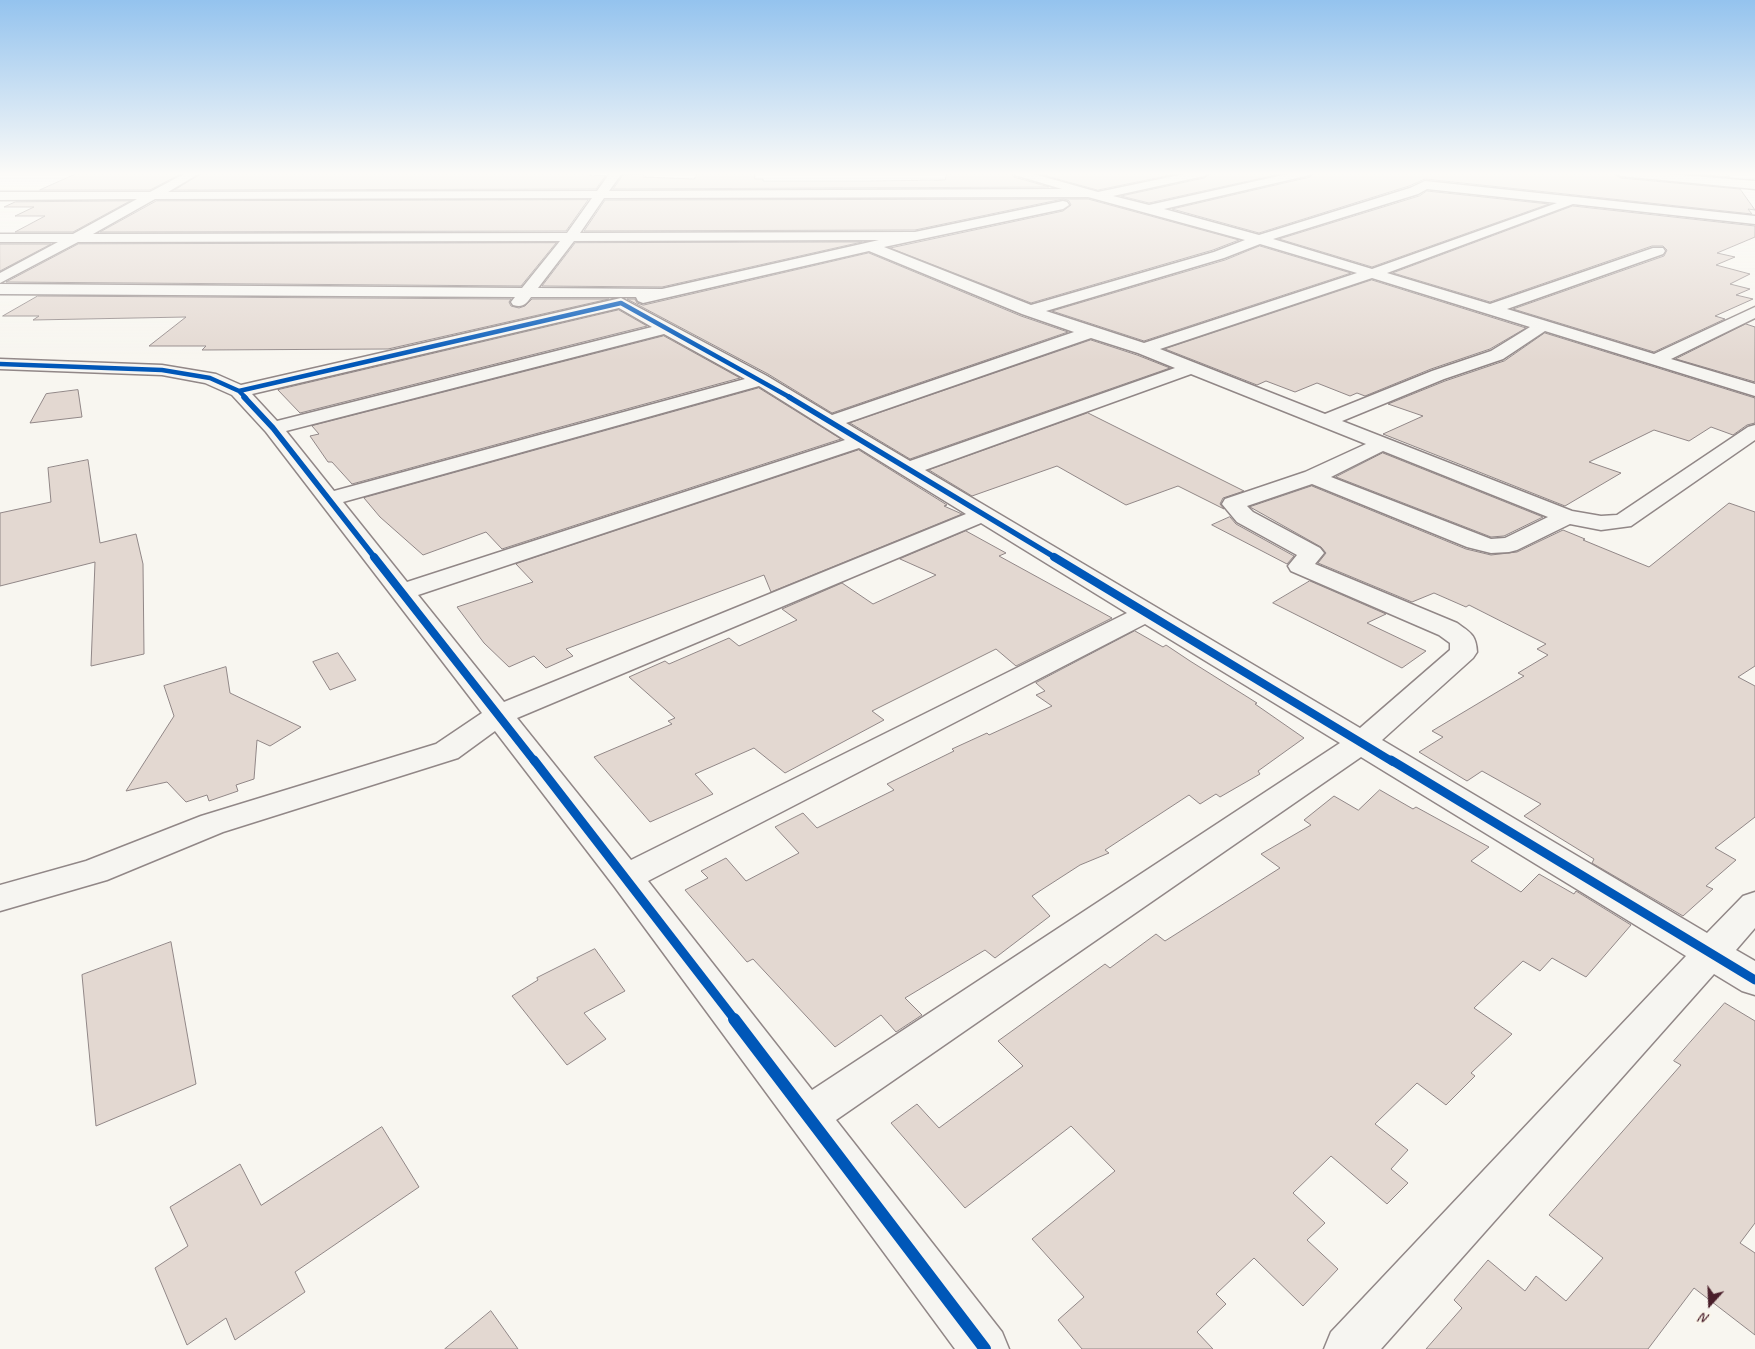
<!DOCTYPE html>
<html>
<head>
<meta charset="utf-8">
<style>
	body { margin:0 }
	#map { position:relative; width:1755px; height:1349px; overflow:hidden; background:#f8f6f0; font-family:Caveat,sans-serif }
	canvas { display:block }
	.north { position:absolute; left:1685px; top:1279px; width:50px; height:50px; -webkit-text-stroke:4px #fbf7ec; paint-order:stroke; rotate:200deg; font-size:14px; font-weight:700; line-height:20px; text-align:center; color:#4a1f2b }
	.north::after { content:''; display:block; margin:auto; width:18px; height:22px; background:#4a1f2b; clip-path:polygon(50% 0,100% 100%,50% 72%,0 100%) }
</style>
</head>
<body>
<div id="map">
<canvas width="1755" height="1349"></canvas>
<div class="north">N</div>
</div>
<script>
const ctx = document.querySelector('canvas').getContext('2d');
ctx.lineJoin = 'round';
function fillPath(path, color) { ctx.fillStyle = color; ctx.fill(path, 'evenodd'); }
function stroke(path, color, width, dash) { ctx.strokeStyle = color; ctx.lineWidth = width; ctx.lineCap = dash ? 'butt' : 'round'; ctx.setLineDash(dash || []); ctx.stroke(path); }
const building = new Path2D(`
	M 78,173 L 183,173 L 150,190 L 40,190 Z
	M 202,173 L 592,173 L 590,176 L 606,175 L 596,189 L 175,190 Z
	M 698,173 L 754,173 L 755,179 L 763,179 L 763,181 L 870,181 L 945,180 L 947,173 L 1011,173 L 1014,177 L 1049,187 L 613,189 L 623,175 L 644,174 L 643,177 L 694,179 Z
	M 1036,173 L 1181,173 L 1098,190 Z
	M 1212,173 L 1285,173 L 1149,203 L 1121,196 L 1204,178 Z
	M 1314,173 L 1613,173 L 1621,178 L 1740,189 L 1755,210 L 1748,209 L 1752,214 L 1425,179 L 1409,186 L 1259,233 L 1172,209 L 1310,177 Z
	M 1675,173 L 1726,173 L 1730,177 Z
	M 1427,191 L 1549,204 L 1372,267 L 1279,239 L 1419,196 Z
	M 1063,199 L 915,230 L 584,231 L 605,200 L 1088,199 L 1239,240 L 1213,250 L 1031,303 L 890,248 L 1063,211 L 1071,205 L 1069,201 Z
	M 588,200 L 566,231 L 100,232 L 156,201 Z
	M 130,201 L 73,232 L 15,232 L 45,216 L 15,216 L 34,207 L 4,207 L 15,202 Z
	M 1573,206 L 1755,226 L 1755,237 L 1717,253 L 1735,257 L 1716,265 L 1750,274 L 1730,284 L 1750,289 L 1736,295 L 1753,299 L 1715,316 L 1725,319 L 1654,352 L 1513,309 L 1664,256 L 1667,250 L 1663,246 L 1652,246 L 1490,302 L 1393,273 Z
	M 862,242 L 662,287 L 542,286 L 575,243 Z
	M 556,243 L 521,286 L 6,282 L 78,244 Z
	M 0,244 L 51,244 L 0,271 Z
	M 1260,246 L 1351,273 L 1144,341 L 1052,311 L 1225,260 Z
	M 869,253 L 1021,316 L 1068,332 L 832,413 L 768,374 L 627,299 L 635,299 L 637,303 L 643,305 Z
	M 1372,280 L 1526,328 L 1490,349 L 1431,369 L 1365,396 L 1357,393 L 1350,396 L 1317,383 L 1295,392 L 1266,381 L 1257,385 L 1165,349 Z
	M 38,296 L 511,299 L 509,302 L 511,306 L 519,308 L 525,306 L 532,299 L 609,299 L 388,349 L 202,350 L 206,346 L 149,346 L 186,317 L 33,320 L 39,316 L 3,316 Z
	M 619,310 L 647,326 L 300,413 L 278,390 Z
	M 1746,324 L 1755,327 L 1755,382 L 1676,359 Z
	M 1545,333 L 1755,398 L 1755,423 L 1747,425 L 1733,435 L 1711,427 L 1689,441 L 1654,430 L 1589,462 L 1621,473 L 1565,506 L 1383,434 L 1423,416 L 1388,404 L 1445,381 L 1504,361 Z
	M 664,336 L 740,378 L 352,484 L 332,462 L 328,462 L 310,436 L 319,434 L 312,426 Z
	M 1091,340 L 1137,355 L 1170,368 L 910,459 L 850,423 Z
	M 759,388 L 841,439 L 502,549 L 486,532 L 423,555 L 380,517 L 364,498 Z
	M 78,390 L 82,417 L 30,423 L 46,394 Z
	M 1088,413 L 1244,491 L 1223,498 L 1220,504 L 1224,509 L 1178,486 L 1126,505 L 1057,466 L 972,496 L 929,470 Z
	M 859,450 L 947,505 L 944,506 L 962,514 L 771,592 L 764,575 L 566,649 L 573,656 L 546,668 L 534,656 L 509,667 L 484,643 L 457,607 L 533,582 L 516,564 Z
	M 1383,453 L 1543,517 L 1504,536 L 1491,537 L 1336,477 Z
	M 88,460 L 100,543 L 136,534 L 143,564 L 144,654 L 91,666 L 95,562 L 0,586 L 0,513 L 51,502 L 48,468 Z
	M 1312,486 L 1466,549 L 1491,555 L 1517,552 L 1563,530 L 1585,539 L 1583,540 L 1649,567 L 1729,503 L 1755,512 L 1755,666 L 1738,677 L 1755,686 L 1755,817 L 1715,848 L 1736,860 L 1706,886 L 1713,889 L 1683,916 L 1592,863 L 1594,859 L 1524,816 L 1541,804 L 1482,771 L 1467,781 L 1419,752 L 1443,737 L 1432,731 L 1524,676 L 1518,673 L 1548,655 L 1537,649 L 1546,644 L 1469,605 L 1466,607 L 1434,593 L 1412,602 L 1318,563 L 1326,553 L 1321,547 L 1250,507 Z
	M 1230,517 L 1236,524 L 1294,556 L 1287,564 L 1212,525 Z
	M 966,531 L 1006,553 L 999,556 L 1112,618 L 1016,666 L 996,649 L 872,711 L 884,720 L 785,773 L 754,748 L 695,774 L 713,794 L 650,822 L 594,757 L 672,724 L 668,721 L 675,718 L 629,677 L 665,661 L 669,664 L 729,638 L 739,646 L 797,620 L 782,609 L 842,583 L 873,604 L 936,575 L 900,559 Z
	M 1310,581 L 1386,614 L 1367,623 L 1426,651 L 1402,668 L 1273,603 Z
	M 1135,631 L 1163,647 L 1166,645 L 1190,661 L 1257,703 L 1255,704 L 1304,738 L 1258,771 L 1260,774 L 1220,797 L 1216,794 L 1200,804 L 1189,795 L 1105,850 L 1109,853 L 1080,865 L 1032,896 L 1050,916 L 995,958 L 985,950 L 905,998 L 922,1015 L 896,1032 L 881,1015 L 835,1047 L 753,959 L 747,962 L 685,890 L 708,878 L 701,871 L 726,858 L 746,881 L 799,853 L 775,827 L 803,813 L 817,828 L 894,790 L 887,784 L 954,751 L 952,749 L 987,733 L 989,735 L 1052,706 L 1036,695 L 1045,691 L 1036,683 Z
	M 338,653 L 356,680 L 330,690 L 313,662 Z
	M 226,667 L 230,693 L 301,727 L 270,746 L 257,740 L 254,779 L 236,785 L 238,791 L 209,801 L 207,795 L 186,802 L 167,782 L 126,791 L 174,716 L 164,686 Z
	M 1380,790 L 1413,809 L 1416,807 L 1489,847 L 1471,861 L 1521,892 L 1539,874 L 1574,894 L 1576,891 L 1631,925 L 1586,977 L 1552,958 L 1540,971 L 1523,961 L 1474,1008 L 1512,1034 L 1471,1073 L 1475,1076 L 1446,1105 L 1417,1083 L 1375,1124 L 1408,1150 L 1391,1169 L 1408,1183 L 1387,1204 L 1331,1156 L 1293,1193 L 1325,1223 L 1307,1240 L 1338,1269 L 1303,1306 L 1254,1258 L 1216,1294 L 1226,1304 L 1197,1332 L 1213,1349 L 1082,1349 L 1058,1320 L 1084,1297 L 1032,1239 L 1115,1171 L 1071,1126 L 965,1208 L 891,1123 L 917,1104 L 939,1128 L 1023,1066 L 998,1041 L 1105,964 L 1110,968 L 1156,934 L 1165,941 L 1280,868 L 1261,854 L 1311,825 L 1304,820 L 1334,796 L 1358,810 Z
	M 171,942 L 196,1084 L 96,1126 L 82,975 Z
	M 595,949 L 625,991 L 584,1013 L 606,1039 L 567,1065 L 512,996 L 538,980 L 537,978 Z
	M 1725,1003 L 1755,1021 L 1755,1223 L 1740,1243 L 1755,1253 L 1755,1335 L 1694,1288 L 1648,1349 L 1426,1349 L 1462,1308 L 1454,1300 L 1488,1260 L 1525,1291 L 1536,1276 L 1566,1301 L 1603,1258 L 1549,1215 L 1681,1065 L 1674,1061 Z
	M 382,1127 L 419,1187 L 295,1272 L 305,1292 L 235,1340 L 226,1318 L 187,1345 L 155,1268 L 188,1246 L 170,1207 L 240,1164 L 261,1205 Z
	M 491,1311 L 518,1349 L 445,1349 Z`);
fillPath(building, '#e3d8d1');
stroke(building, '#918787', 1);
const street = new Path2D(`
	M 186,173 L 200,173 L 168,192 L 597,191 L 610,173 L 622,173 L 609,191 L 1062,189 L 1015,175 L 1013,173 L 1030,173 L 1098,192 L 1189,173 L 1210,173 L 1204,176 L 1113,196 L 1149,205 L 1292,173 L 1312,173 L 1310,175 L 1164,209 L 1259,235 L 1410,188 L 1425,181 L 1755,216 L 1755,224 L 1573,204 L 1387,273 L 1490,304 L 1653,248 L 1663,248 L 1665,251 L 1663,254 L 1507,309 L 1654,354 L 1755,307 L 1755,318 L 1671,359 L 1755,384 L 1755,396 L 1545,331 L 1503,359 L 1444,379 L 1342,421 L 1572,511 L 1601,516 L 1617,515 L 1748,427 L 1755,425 L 1755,440 L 1631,526 L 1601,530 L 1570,524 L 1517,550 L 1509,552 L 1491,553 L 1467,547 L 1312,484 L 1247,506 L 1253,512 L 1320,548 L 1324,553 L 1315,564 L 1457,623 C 1471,633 1476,635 1477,652 L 1473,658 L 1382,740 L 1707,933 L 1743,896 L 1755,892 L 1755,928 L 1736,950 L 1755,961 L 1755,995 L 1742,991 L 1714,974 L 1381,1349 L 1324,1349 L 1331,1332 L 1686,956 L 1361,757 L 836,1120 L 1002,1332 L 1009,1349 L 955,1349 L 614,886 L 495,731 L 458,758 L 223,832 L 107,880 L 0,911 L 0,885 L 86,861 L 201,816 L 436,744 L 482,713 L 266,432 L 232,395 L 205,383 L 162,375 L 0,369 L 0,359 L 162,365 L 216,374 L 241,385 L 621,298 L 767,376 L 832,415 L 1074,332 L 1022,314 L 869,251 L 643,303 L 638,301 L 636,297 L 531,297 C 526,304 523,308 513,305 L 511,302 L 515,297 L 0,294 L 0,284 L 522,288 L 560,241 L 78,242 L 0,283 L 0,273 L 58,242 L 0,242 L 0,234 L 73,234 L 137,199 L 0,200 L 0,192 L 150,192 ZM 1427,189 L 1557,203 L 1372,269 L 1273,239 L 1418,194 ZM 1088,197 L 1245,240 L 1214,252 L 1031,305 L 884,247 L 1063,209 L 1069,205 L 1067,202 L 1063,201 L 915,232 L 580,233 L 604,198 ZM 592,198 L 567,233 L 93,234 L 155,199 ZM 879,240 L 662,289 L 538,288 L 574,241 ZM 1260,244 L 1357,273 L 1144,343 L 1046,311 L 1224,258 ZM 1372,278 L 1530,327 L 1491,351 L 1432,371 L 1325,414 L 1160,349 ZM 619,308 L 652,327 L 277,421 L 252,394 ZM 664,334 L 745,379 L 334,491 L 286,431 ZM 1091,338 L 1138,353 L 1175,368 L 910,461 L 846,423 ZM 1191,374 L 1366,444 L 1305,472 L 1225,499 L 1222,504 L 1237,522 L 1297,555 L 1288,566 L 1291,571 L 1439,635 L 1450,643 L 1450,650 L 1360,728 L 925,470 ZM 759,386 L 845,440 L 407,582 L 343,502 ZM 859,448 L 966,514 L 504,702 L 418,595 ZM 1383,451 L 1548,517 L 1505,538 L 1491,539 L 1331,477 ZM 981,523 L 1127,613 L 631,860 L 517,718 ZM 1145,624 L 1340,743 L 812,1090 L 648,881 Z
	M 1615,173 L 1656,173 L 1755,181 L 1755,189 L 1621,176 Z`);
stroke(street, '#918787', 3);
fillPath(street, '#f6f5f1');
stroke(new Path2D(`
	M 0,364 L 162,370 L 210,378 L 239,391 L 246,398
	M 239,391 L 621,303 L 791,398`), '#0057b8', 4.5);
stroke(new Path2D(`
	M 244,397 L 273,428 L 375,558
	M 789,397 L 1056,558`), '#0057b8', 5.5);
stroke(new Path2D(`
	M 374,557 L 535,762
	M 1054,557 L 1393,762`), '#0057b8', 8);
stroke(new Path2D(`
	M 534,760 L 735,1020
	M 1391,760 L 1755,980`), '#0057b8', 9);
stroke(new Path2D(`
	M 734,1019 L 985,1349`), '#0057b8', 12);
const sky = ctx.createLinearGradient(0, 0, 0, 362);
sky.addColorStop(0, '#94c3ee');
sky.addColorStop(0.48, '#fcfbf8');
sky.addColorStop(1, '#fcfbf800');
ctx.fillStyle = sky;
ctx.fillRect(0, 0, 1755, 362);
</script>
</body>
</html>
